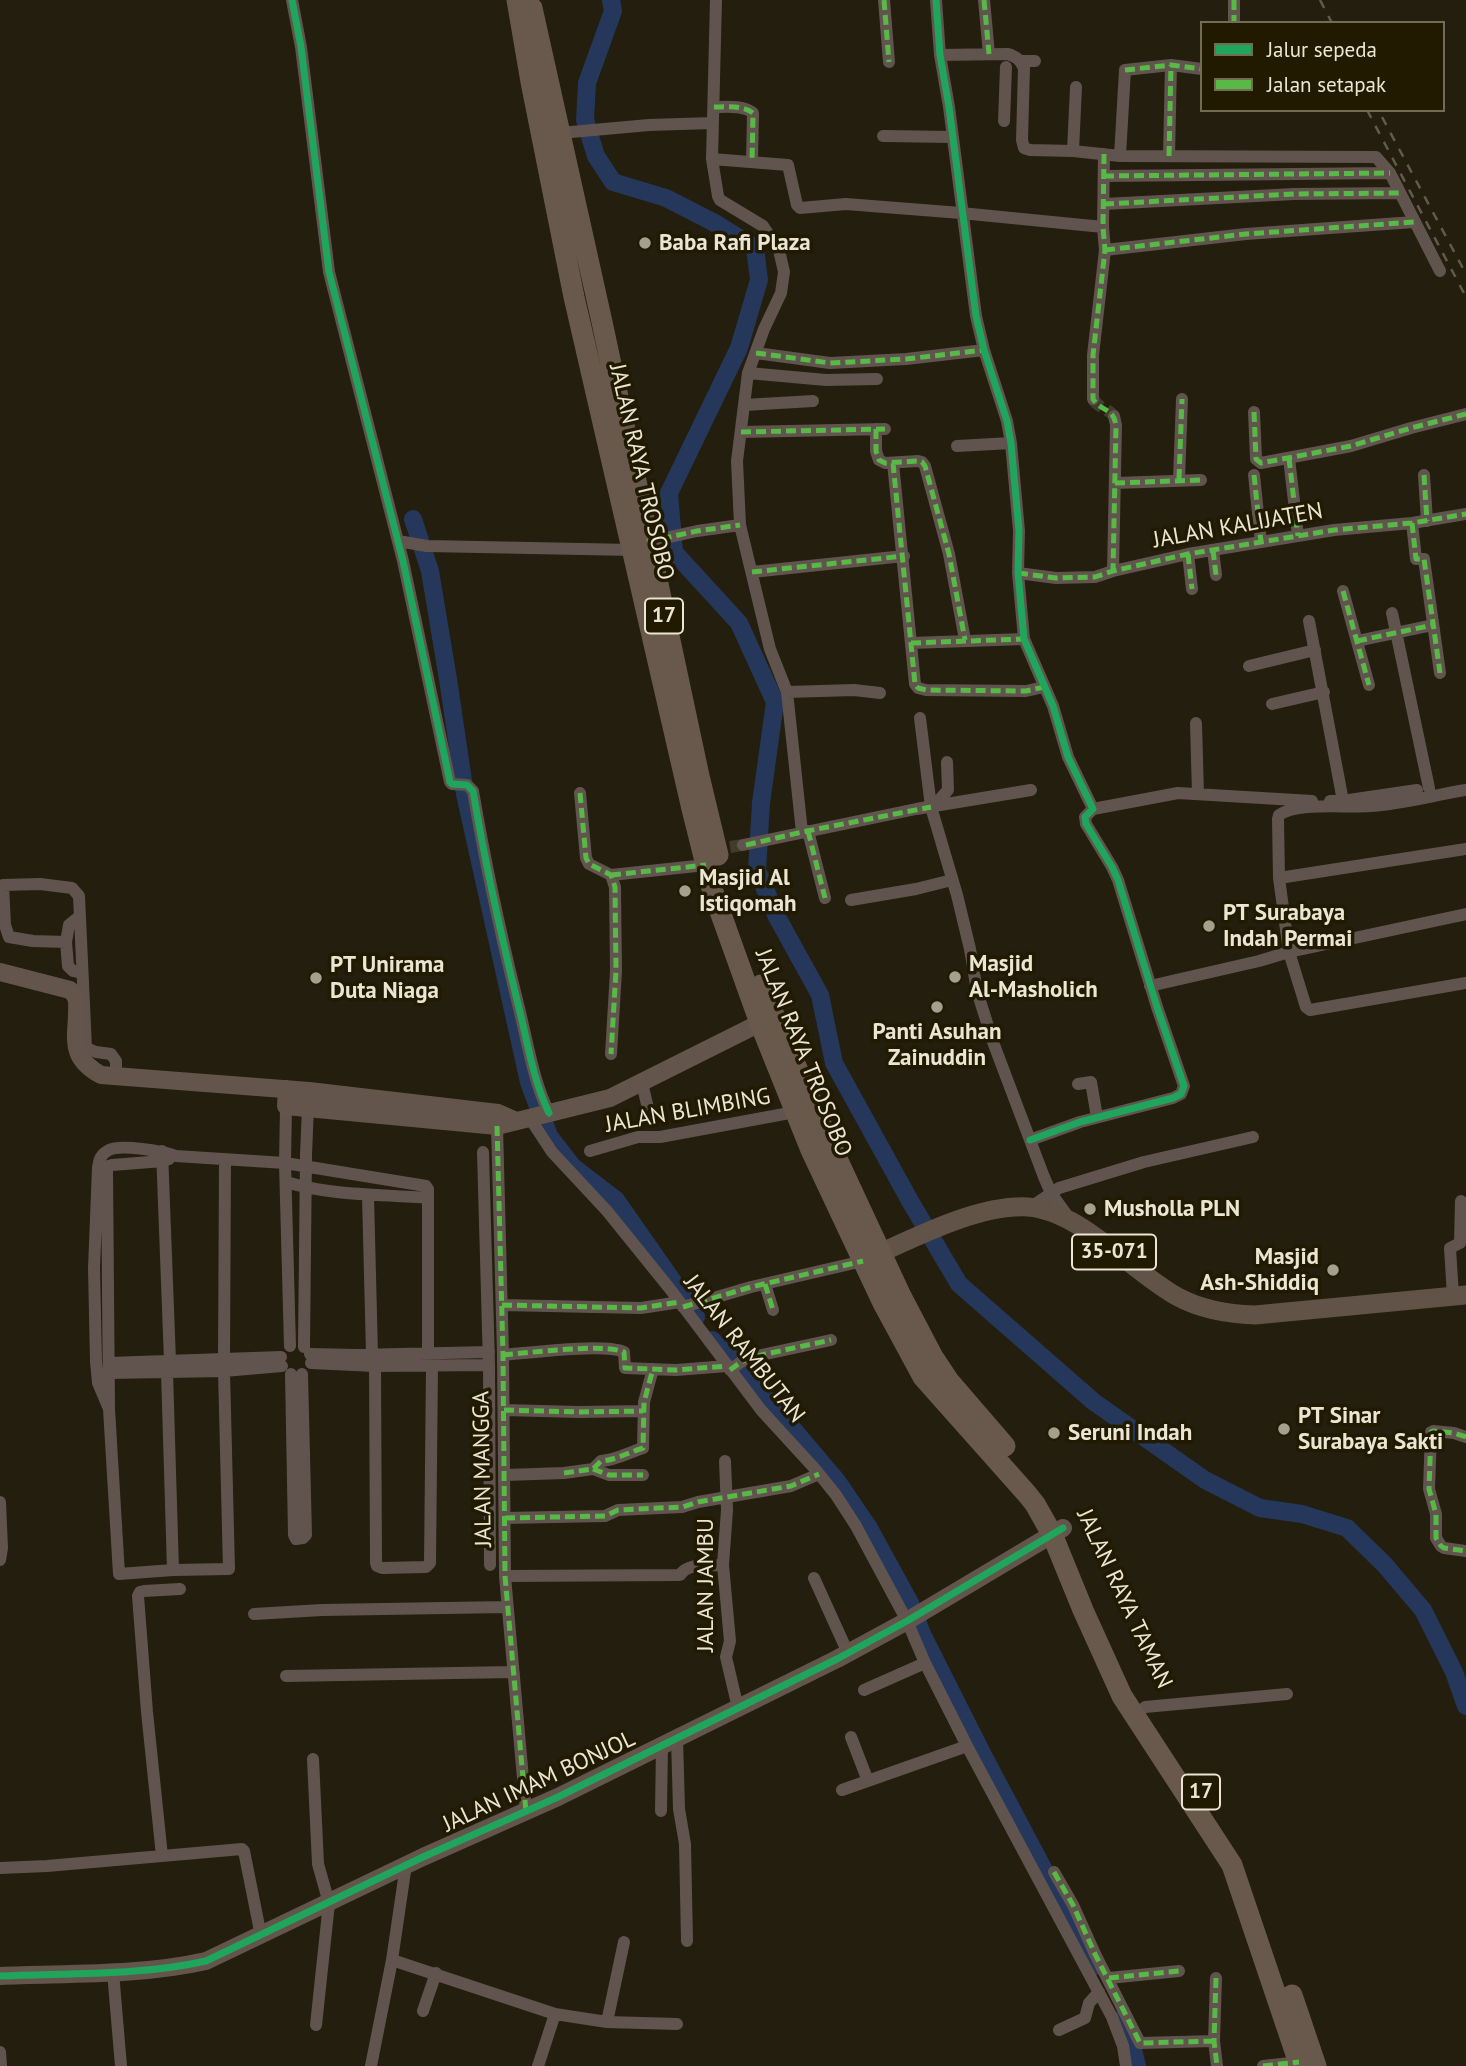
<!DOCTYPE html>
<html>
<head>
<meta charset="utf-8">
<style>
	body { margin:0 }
	#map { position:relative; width:1466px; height:2066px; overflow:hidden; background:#231e0d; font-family:"PT Sans",sans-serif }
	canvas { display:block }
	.legend { position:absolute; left:1200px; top:21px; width:245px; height:91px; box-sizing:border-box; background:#221a00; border:2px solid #726c55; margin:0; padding:9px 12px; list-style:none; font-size:21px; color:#ebe6d4 }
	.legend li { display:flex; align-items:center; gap:14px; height:35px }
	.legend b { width:35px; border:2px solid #726c55 }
</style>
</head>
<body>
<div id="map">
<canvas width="1466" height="2066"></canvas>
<ul class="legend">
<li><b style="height:9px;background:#20a55d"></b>Jalur sepeda</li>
<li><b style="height:9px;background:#58b947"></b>Jalan setapak</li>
</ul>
</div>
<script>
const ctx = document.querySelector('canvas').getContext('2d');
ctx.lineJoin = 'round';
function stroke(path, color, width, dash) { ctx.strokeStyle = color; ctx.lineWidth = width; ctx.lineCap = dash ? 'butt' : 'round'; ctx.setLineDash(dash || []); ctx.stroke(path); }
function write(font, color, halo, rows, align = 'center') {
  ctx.font = font + ' "PT Sans",sans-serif'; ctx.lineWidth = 7; ctx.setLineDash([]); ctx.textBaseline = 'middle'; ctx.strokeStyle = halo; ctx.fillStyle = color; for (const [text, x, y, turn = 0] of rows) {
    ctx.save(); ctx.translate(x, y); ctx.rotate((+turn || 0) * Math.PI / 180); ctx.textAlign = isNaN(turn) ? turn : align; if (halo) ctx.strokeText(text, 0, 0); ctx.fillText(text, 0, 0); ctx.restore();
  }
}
stroke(new Path2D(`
	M 611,0 L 613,11 L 587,83 L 585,120 L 596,156 L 613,182 L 666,198 L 713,222 L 755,248 L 759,280 L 739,348 L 669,493 L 674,552 L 739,623 L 775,702 L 761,803 L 757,870 L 777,917 L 820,995 L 834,1063 L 910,1201 L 959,1284 L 1094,1402 L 1205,1480 L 1260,1508 L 1302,1514 L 1347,1528 L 1384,1564 L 1423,1610 L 1454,1672 L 1466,1706
	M 413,519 L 430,571 L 448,679 L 465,794 L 529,1082 L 549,1136 L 573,1167 L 616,1200 L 683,1296 L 696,1317
	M 712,1340 L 742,1369 L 837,1481 L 869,1528 L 910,1603 L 922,1634 L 984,1757 L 1095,1966
	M 1123,2018 L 1129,2032 L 1137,2066`), '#25385b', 18);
stroke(new Path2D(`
	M 1093,399 C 1098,408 1108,408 1114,416
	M 730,847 L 743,845`), '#413c2b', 12, [12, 6]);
stroke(new Path2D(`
	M 292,0 L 301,47 L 329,272 L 403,561 L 450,782 L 452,784 L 467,785 L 473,791 C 485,862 500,931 517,1000 C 527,1038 532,1078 549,1113
	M 716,0 L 712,159 L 718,196 L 720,200 L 763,226 L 779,250 L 784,272 L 781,293 L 764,329 L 748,373 L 737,461 L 740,525 L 770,649 L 787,692 L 802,832
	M 884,0 L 889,62
	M 936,0 L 940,55 L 949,107 L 976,316 L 984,350 L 1007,421 L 1011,443 L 1019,531 L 1018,573 L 1024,639 L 1053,706 L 1068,757 L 1093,809 L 1085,817 L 1086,824 L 1112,867 L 1118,880 L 1157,1007 L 1184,1086 L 1181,1094 L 1173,1098 L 1080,1122 L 1030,1140
	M 984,0 L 989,54
	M 1234,0 L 1234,23
	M 940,55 L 1008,54 C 1017,57 1020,60 1024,68 L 1022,140 L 1024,148 L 1030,150 L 1073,151 L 1120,156 L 1376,157 L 1390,173 L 1440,271
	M 1020,61 L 1035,61
	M 714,107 C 726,107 743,105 753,113 L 752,162
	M 1004,121 L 1006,67
	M 560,133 L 649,125 L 712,123
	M 883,136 L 953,137
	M 1073,151 L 1076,87
	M 1120,156 L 1125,70 L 1171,65 L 1202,69
	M 1169,156 L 1171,65
	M 712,159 L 788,165 L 797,205 L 800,208 L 846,204 L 961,213 L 1103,227
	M 1104,176 L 1390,173
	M 1104,204 L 1294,194 L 1400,193
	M 1105,250 L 1246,234 L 1414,222
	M 756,353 L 830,363 L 906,359 L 984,350
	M 748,373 L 826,380 L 877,379
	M 1093,399 L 1093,355 L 1105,250 L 1103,227 L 1104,154
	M 744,405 L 813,401
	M 1254,412 L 1256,459 L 1261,463 L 1351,446 L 1411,428 L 1466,414
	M 876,429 L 876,451 L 879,460 L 885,463 L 918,461 L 922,462 L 925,466 L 949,554 L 965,640
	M 741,432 L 885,429
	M 957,446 L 1011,443
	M 1289,458 L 1298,536
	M 893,463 L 915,684 L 918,688 L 926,690 L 1026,691 L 1044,687
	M 1254,475 L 1261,542
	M 1424,475 L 1427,521
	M 1179,479 L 1182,399
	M 1115,483 L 1201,480
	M 1412,523 L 1416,559 L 1424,559 L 1440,673
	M 398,541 L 427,546 L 633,550
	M 647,542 L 697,531 L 740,525
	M 1213,550 L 1216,575
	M 1188,554 L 1192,589
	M 1113,571 L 1116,425 L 1114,416
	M 752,572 L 904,556
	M 1018,573 L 1056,578 L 1095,577 L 1113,571 L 1188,554 L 1334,530 L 1412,523 L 1466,514
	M 1343,591 L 1369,685
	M 1392,613 L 1429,788
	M 1309,621 L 1343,801 L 1330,801
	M 1357,641 L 1433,625
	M 911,643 L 1024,639
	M 1249,666 L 1315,650
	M 787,692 L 854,690 L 880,693
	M 1272,704 L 1324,692
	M 920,718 L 931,807 L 957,895 L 970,949 L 977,991 L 993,1042 L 1044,1177 L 1051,1193 L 1069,1218
	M 1196,723 L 1198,794
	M 1466,790 C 1434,795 1402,804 1370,806 C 1347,808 1297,802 1279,815 L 1278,819 L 1279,878 L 1289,952 L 1306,1007 L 1310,1010 L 1316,1009 L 1466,983
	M 580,793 L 586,858 L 589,864 L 611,875 L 615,887 L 616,971 L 611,1054
	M 1349,800 L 1417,790
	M 933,807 L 948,790 L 947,762
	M 1093,809 L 1178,793 L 1312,801
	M 808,831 L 825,898
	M 743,845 L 916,809 L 1031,790
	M 611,875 L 706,865
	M 1279,878 L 1466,849
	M 851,900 L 916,889 L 952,880
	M 79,917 L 69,925 L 66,942 L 68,966 L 73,971 L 82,973
	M 66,942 L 33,941 L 9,937 L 5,925 L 3,885 L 40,884 L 72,888 L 79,896 L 86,1048 L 96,1052 L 111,1054 L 116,1061 L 116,1076
	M 1150,986 L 1259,961 L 1289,952 L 1466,914
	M 642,1083 L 651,1121
	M 1078,1084 L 1091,1082 L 1097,1117
	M 286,1106 L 285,1163 L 290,1346
	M 529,1117 L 552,1152 L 607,1211 L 670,1289 L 761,1410 L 815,1469 L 836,1495 L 856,1526 L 907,1621 L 925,1663 L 967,1746 L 1112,2017 L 1123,2046 L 1126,2066
	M 497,1126 L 503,1355 L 505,1576 L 526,1812
	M 162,1151 L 170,1361
	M 590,1151 L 638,1137 L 660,1137 L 795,1112
	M 483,1152 L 489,1365 L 490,1565
	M 101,1168 L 112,1165 L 163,1161 L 169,1159
	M 107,1168 L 109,1409 L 119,1574 L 173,1570 L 229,1569 L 224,1371
	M 368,1196 L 372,1354
	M 428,1198 L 428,1352
	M 1031,1207 L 1059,1188 L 1144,1162 L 1253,1137
	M 765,1284 L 773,1310
	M 1453,1296 L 1450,1248 L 1460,1243 L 1461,1201
	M 502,1305 L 641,1308 L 680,1302
	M 683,1307 L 751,1287 L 863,1261
	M 304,1347 L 306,1155 L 308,1107
	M 310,1354 L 356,1355 L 489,1352
	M 503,1355 C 528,1353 604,1343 624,1352 L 625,1368 L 676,1370 L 727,1366
	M 224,1360 L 225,1160
	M 109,1363 L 281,1357
	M 311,1363 L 375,1366 L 489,1365
	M 375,1366 L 376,1563 L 377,1566 L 382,1568 L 426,1567 L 430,1563 L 432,1366
	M 730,1370 L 741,1362 L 752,1357 L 831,1340
	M 167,1372 L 173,1570
	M 109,1373 L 224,1371 L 282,1366
	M 291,1374 L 294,1535 L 296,1539 L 303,1538 L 306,1535 L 302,1374
	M 109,1409 L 98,1383 L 96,1362 L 94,1268 L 98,1168 C 99,1159 101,1154 109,1150 C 120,1144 164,1151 176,1156 L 285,1163 L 426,1186 L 428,1189 L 428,1198 C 380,1194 332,1196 286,1182
	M 504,1410 L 579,1412 L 643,1411
	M 1466,1437 L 1454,1433 L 1433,1431 L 1431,1432 L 1429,1489 L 1436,1514 L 1436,1538 L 1441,1546 L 1444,1548 L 1466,1551
	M 725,1461 L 727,1510 L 723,1565 L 730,1641 L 726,1657 L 738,1708
	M 593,1469 L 609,1475 L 643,1475
	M 505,1475 L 564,1473 L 593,1469 L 601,1461 C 616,1460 627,1453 643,1448 L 644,1402 L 653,1369
	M 0,1502 L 2,1548 L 0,1560
	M 505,1518 L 605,1516 L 618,1510 L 682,1507 L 698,1502 L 791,1486 L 819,1474
	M 505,1576 L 680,1575 C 688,1562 709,1566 723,1565
	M 814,1578 L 848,1653
	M 254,1614 L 322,1610 L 507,1607
	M 286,1676 L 513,1672
	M 864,1690 L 925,1663
	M 1145,1707 L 1287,1694
	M 851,1737 L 868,1781
	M 677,1738 L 679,1809 L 685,1844 L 687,1941
	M 313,1759 L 318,1864 L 329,1903 L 316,2025
	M 842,1790 L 967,1746
	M 661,1811 L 662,1745
	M 162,1856 L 147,1712 L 138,1596 L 140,1592 L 144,1591 L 180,1589
	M 0,1868 L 47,1866 L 242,1849 L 244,1851 L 261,1936
	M 1054,1872 L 1073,1905 L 1095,1954 L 1140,2043 L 1214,2041
	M 392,1960 L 555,2014 L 607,2022 L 677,2024
	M 113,1972 L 121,2066
	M 1109,1978 L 1179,1971
	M 1216,1978 L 1214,2041 L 1217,2066
	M 423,2011 L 436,1973
	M 607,2022 L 624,1942
	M 1059,2030 L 1085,2018 L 1089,2003 L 1099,1992
	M 0,2052 L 1,2066
	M 371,2066 L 392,1960 L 406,1865
	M 538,2066 L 555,2014
	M 1263,2066 L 1299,2062`), '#61544e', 12);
stroke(new Path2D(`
	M 0,972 L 70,990 L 75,995 L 77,1001 C 79,1035 65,1055 101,1075 L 309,1091 L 498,1113 L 516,1121
	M 287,1089 L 286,1106 L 497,1126 L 610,1098 L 760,1023
	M 0,1976 C 68,1973 139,1976 206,1961 L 423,1857 L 558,1797 L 837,1659 L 907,1621 L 1063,1528`), '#64554c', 18);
stroke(new Path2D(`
	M 867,1259 C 912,1239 978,1204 1028,1207 C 1081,1211 1132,1272 1178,1297 C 1202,1310 1227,1314 1255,1315 L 1466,1295`), '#625348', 19);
stroke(new Path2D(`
	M 517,0 L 531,82 L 574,297 L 692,809 L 712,889 L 760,1023 L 811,1150 L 883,1303 L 923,1377 L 1027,1494 L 1035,1504 L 1052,1534 L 1083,1610 L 1122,1696 L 1232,1865 L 1300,2066
	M 532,8 L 602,322 L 699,776 L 718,855
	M 761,985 L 824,1131 L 900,1294 L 933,1357 L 949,1381 L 1005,1446
	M 1292,1995 L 1316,2066`), '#69594d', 21);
stroke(new Path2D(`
	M 1320,0 L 1332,23
	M 1367,110 L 1466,297
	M 1382,117 L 1466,274`), '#625a4f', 2.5, [9, 9]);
stroke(new Path2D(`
	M 884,0 L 889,62
	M 984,0 L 989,54
	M 1234,0 L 1234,23
	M 1125,70 L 1171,65 L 1202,69
	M 714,107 C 726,107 743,105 753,113 L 752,162
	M 1104,154 L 1103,227 L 1105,250 L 1093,355 L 1093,399 C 1101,412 1113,407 1116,425 L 1113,571
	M 1169,156 L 1171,65
	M 1104,176 L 1390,173
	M 1104,204 L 1294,194 L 1400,193
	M 1105,250 L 1246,234 L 1414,222
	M 756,353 L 830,363 L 906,359 L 984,350
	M 1254,412 L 1256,459 L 1261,463 L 1351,446 L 1411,428 L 1466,414
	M 876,429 L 876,451 L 879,460 L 885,463 L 918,461 L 922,462 L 925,466 L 949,554 L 965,640
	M 741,432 L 885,429
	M 1289,458 L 1298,536
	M 893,463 L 915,684 L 918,688 L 926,690 L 1026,691 L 1044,687
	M 1254,475 L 1261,542
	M 1424,475 L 1427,521
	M 1179,479 L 1182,399
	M 1115,483 L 1201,480
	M 1412,523 L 1416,559 L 1424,559 L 1440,673
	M 647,542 L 697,531 L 740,525
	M 1213,550 L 1216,575
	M 1188,554 L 1192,589
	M 752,572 L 904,556
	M 1018,573 L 1056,578 L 1095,577 L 1113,571 L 1188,554 L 1334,530 L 1412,523 L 1466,514
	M 1343,591 L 1369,685
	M 1357,641 L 1433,625
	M 911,643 L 1024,639
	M 580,793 L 586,858 L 589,864 L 611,875 L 615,887 L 616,971 L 611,1054
	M 808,831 L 825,898
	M 746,845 L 802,832 L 931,807
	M 611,875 L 706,865
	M 497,1126 L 503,1355 L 505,1576 L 526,1812
	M 765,1284 L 773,1310
	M 502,1305 L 641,1308 L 680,1302
	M 683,1307 L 751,1287 L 863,1261
	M 503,1355 C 528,1353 604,1343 624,1352 L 625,1368 L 676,1370 L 727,1366
	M 730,1370 L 741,1362 L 752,1357 L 831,1340
	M 504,1410 L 579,1412 L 643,1411
	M 1466,1437 L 1454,1433 L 1433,1431 L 1431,1432 L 1429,1489 L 1436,1514 L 1436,1538 L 1441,1546 L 1444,1548 L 1466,1551
	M 593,1469 L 609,1475 L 643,1475
	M 564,1473 L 593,1469 L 601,1461 C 616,1460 627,1453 643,1448 L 644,1402 L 653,1369
	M 505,1518 L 605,1516 L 618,1510 L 682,1507 L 698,1502 L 791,1486 L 819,1474
	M 1054,1872 L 1073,1905 L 1095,1954 L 1140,2043 L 1214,2041
	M 1109,1978 L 1179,1971
	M 1216,1978 L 1214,2041 L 1217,2066
	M 1263,2066 L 1299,2062`), '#58b947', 5, [10, 5]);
stroke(new Path2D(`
	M 292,0 L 301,47 L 329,272 L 403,561 L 450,782 L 452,784 L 467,785 L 473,791 C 485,862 500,931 517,1000 C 527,1038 532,1078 549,1113
	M 936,0 L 940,55 L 949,107 L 976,316 L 984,350 L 1007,421 L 1011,443 L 1019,531 L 1018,573 L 1024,639 L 1053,706 L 1068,757 L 1093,809 L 1085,817 L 1086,824 L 1112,867 L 1118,880 L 1157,1007 L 1184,1086 L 1181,1094 L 1173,1098 L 1080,1122 L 1030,1140
	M 0,1976 C 68,1973 139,1976 206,1961 L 423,1857 L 558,1797 L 837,1659 L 907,1621 L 1063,1528`), '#20a55d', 7);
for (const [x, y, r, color] of [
	[645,243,7,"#a5a08e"],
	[685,891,7,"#a5a08e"],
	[1209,926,7,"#a5a08e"],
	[955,977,7,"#a5a08e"],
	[316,978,7,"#a5a08e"],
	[937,1007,7,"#a5a08e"],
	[1090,1209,7,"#a5a08e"],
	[1333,1270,7,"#a5a08e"],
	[1284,1429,7,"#a5a08e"],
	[1054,1433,7,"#a5a08e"]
]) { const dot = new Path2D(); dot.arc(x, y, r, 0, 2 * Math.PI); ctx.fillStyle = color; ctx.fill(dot); stroke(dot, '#221a00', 2.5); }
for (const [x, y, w] of [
	[664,616,38],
	[1114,1252,84],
	[1201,1792,38]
]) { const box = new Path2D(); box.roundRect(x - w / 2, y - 17.5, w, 35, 5); ctx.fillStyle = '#221a00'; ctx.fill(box); stroke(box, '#ebe6d4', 2); }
write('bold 21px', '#ebe6d4', null, [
	["17",664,616],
	["35-071",1114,1252],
	["17",1201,1792]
]);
write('bold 23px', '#ebe6d4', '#221a00', [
	["Baba Rafi Plaza",659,243],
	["Masjid Al",699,878],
	["Istiqomah",699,904],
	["PT Surabaya",1223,913],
	["Indah Permai",1223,939],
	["Masjid",969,964],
	["Al-Masholich",969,990],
	["PT Unirama",330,965],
	["Duta Niaga",330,991],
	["Panti Asuhan",937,1032,"center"],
	["Zainuddin",937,1058,"center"],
	["Musholla PLN",1104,1209],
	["Masjid",1319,1257,"right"],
	["Ash-Shiddiq",1319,1283,"right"],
	["PT Sinar",1298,1416],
	["Surabaya Sakti",1298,1442],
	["Seruni Indah",1068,1433]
], 'left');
write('23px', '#ebe6d4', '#221a00', [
	["JALAN RAYA TROSOBO",641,472,77],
	["JALAN KALIJATEN",1238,526,-10],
	["JALAN RAYA TROSOBO",803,1053,68],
	["JALAN BLIMBING",688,1111,-10],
	["JALAN RAMBUTAN",744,1349,52],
	["JALAN MANGGA",483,1469,-91],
	["JALAN JAMBU",706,1585,-90],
	["JALAN RAYA TAMAN",1124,1599,65],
	["JALAN IMAM BONJOL",539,1782,-25]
]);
</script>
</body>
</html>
